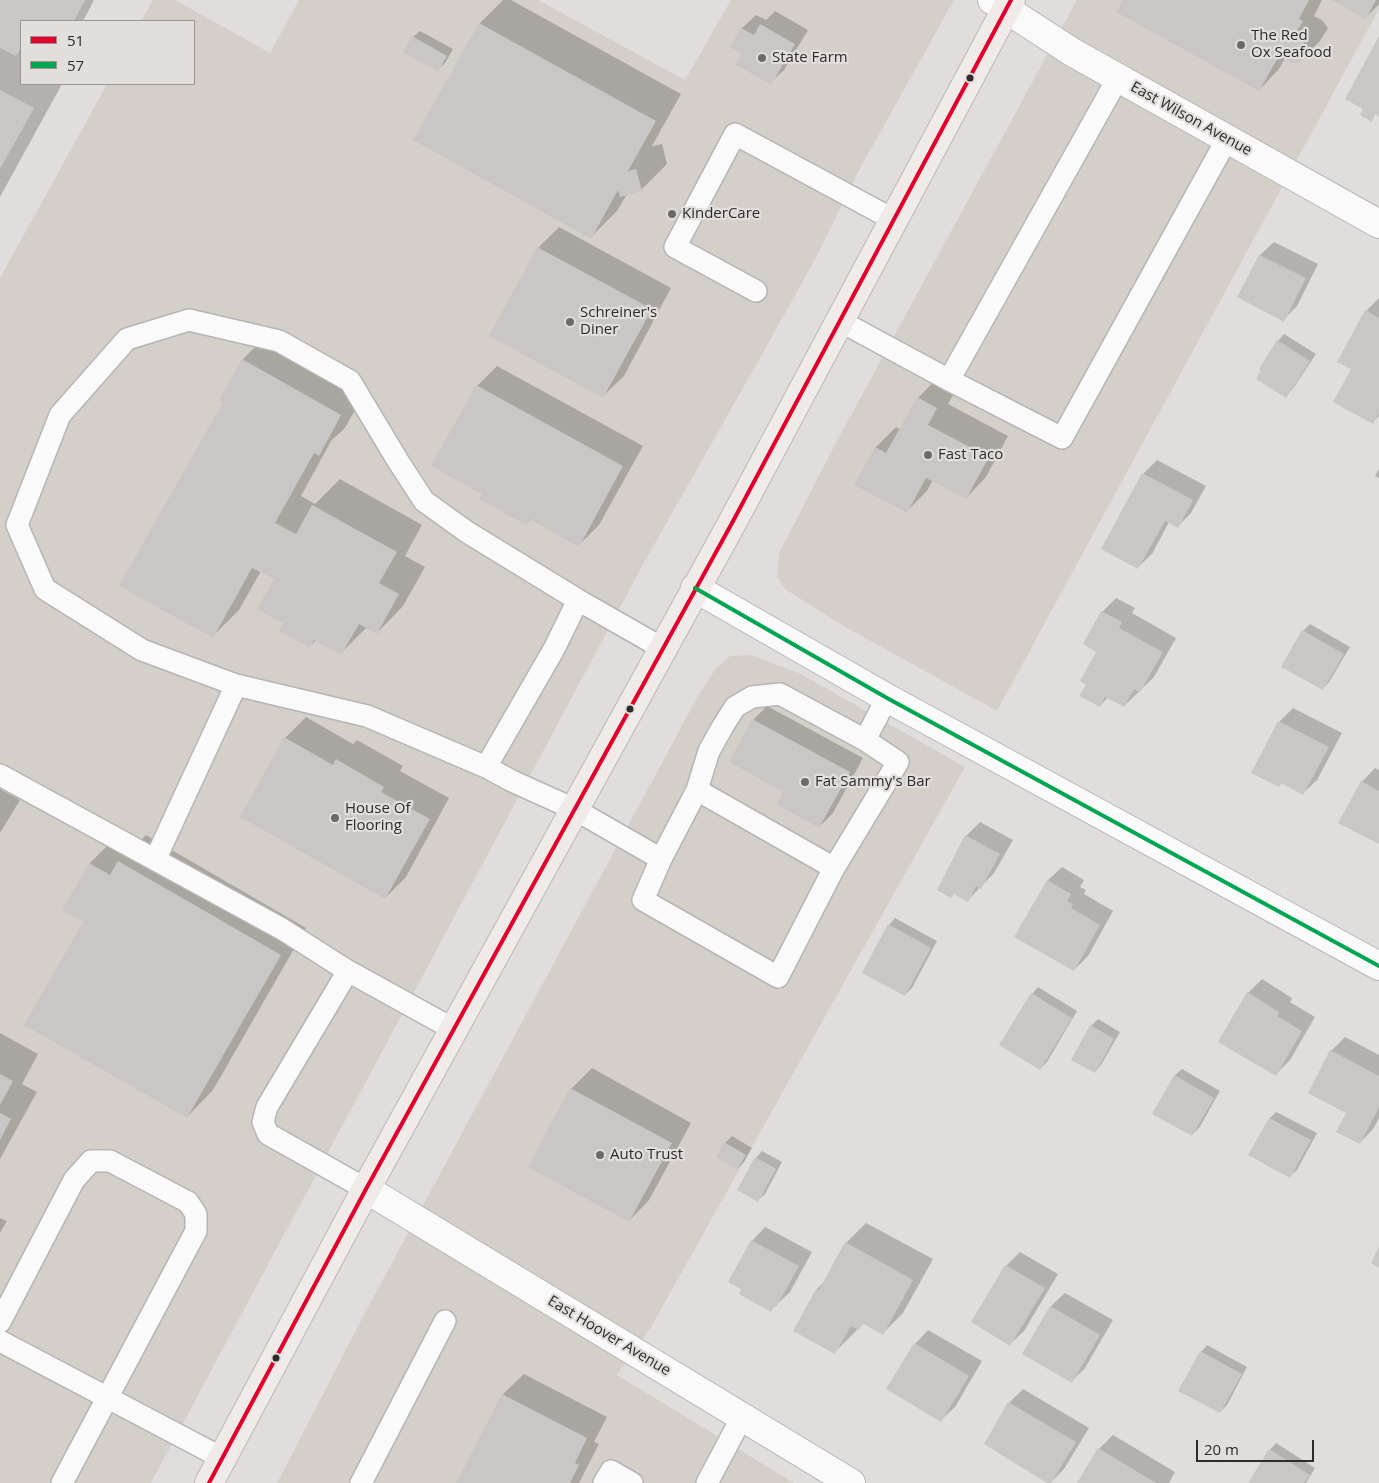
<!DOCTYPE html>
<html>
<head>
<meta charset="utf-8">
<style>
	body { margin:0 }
	#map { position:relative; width:1379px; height:1483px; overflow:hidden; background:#e0dedc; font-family:"Open Sans",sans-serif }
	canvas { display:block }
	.legend { position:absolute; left:20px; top:20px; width:175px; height:65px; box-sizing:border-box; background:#e1dedb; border:1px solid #999795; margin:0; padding:6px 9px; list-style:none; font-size:15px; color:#2d2c2b }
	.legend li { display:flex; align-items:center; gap:10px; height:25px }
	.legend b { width:25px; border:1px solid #999795 }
	.scale { position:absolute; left:1196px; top:1440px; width:118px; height:22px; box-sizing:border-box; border:2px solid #2d2c2b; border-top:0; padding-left:6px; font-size:15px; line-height:18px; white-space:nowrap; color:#2d2c2b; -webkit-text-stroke:4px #e1dedb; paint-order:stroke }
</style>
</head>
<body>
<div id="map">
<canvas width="1379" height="1483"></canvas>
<ul class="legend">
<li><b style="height:6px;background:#e4002b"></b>51</li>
<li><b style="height:6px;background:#00a651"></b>57</li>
</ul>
<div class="scale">20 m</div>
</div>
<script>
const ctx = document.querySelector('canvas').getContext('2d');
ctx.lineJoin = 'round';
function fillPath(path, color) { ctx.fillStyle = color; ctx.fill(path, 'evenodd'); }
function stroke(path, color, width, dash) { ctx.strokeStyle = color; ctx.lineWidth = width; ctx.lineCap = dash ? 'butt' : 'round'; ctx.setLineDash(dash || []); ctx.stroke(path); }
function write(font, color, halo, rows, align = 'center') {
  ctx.font = font + ' "Open Sans",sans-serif'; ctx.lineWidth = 4.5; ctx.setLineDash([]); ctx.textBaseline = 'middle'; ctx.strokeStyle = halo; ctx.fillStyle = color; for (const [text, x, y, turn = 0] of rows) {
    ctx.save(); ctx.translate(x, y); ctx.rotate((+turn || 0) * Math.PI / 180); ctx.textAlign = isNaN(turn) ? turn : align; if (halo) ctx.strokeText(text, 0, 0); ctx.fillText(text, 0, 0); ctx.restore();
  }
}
fillPath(new Path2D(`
	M 153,0 L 175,0 L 270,53 L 299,0 L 538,0 L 685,80 L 731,0 L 954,0 L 857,174 L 818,254 L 764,351 L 645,561 L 151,1483 L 0,1483 L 0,278 L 107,84 L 194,84 L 194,21 L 141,21 Z
	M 1077,0 L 1379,0 L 1379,9 L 997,711 L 840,624 L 785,589 L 777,576 L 779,553 L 839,437 Z
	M 751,655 L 799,673 L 965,767 L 651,1327 L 617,1375 L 794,1483 L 277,1483 L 367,1309 L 698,696 L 716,668 L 730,656 Z`), '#d4d0c9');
fillPath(new Path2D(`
	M 0,0 L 94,0 L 83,21 L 21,21 L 21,84 L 62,84 L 0,197 Z
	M 503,0 L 511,0 L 681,94 L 652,146 L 662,144 L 667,164 L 641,190 L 627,194 L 617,211 L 591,237 L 480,23 Z
	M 1124,0 L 1322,0 L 1314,16 L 1322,20 L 1328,28 L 1320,41 L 1300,61 L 1285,58 L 1279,69 L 1259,90 Z
	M 1334,0 L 1379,0 L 1379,4 L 1366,17 Z
	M 775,11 L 808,30 L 784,70 L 770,83 L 743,53 L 731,46 L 742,28 L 756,15 L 766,20 Z
	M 420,31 L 453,49 L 445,63 L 438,70 L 413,37 Z
	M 559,227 L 671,288 L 624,376 L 603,396 L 490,335 L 538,248 Z
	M 1274,242 L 1318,264 L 1297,306 L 1283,320 L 1239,297 L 1260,255 Z
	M 1379,298 L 1379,416 L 1373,422 L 1352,369 L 1366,311 Z
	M 269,333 L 367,388 L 345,428 L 331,441 L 301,496 L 315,504 L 340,479 L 422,525 L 405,556 L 425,567 L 403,606 L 377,633 L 367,627 L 341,653 L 316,640 L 309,647 L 285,623 L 275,579 L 261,571 L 239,610 L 213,636 L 224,401 L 243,359 Z
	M 1284,334 L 1316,354 L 1292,390 L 1285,396 L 1278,341 Z
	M 497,366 L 643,446 L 599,525 L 579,545 L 531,518 L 526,524 L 484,493 L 477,386 Z
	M 938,377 L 957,388 L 948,404 L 1008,436 L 986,477 L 966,498 L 933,480 L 927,491 L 907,511 L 856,485 L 876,447 L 896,427 L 900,429 L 918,398 Z
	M 1157,460 L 1206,486 L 1191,513 L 1177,527 L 1169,522 L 1152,554 L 1138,567 L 1143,474 Z
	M 1379,469 L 1379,478 L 1375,476 Z
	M 1116,598 L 1135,608 L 1132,613 L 1176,638 L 1154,677 L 1124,706 L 1108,697 L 1100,706 L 1087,684 L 1098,651 L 1084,644 L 1102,612 Z
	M 1310,624 L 1350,647 L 1329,682 L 1323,689 L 1303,631 Z
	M 767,706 L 863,758 L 833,813 L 819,827 L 784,791 L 753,720 Z
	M 1293,708 L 1342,733 L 1317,780 L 1303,793 L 1282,782 L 1279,786 L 1253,772 L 1279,722 Z
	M 306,717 L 353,744 L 357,740 L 403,766 L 400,771 L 449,798 L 406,877 L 385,898 L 241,816 L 285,738 Z
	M 1375,768 L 1379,770 L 1379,843 L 1362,782 Z
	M 0,789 L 20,800 L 0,833 Z
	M 980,822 L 1013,840 L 994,873 L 968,900 L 955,893 L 938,890 L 966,836 Z
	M 146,835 L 306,928 L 213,1090 L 187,1117 L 85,922 L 64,910 L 90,863 L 116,837 L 134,847 Z
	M 1062,867 L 1084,880 L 1080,887 L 1086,890 L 1084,894 L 1113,911 L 1088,956 L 1074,970 L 1016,937 L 1048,880 Z
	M 895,918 L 937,941 L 912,988 L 905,995 L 889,925 Z
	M 1262,979 L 1292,998 L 1290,1002 L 1315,1017 L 1290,1060 L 1276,1074 L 1248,993 Z
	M 1038,987 L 1077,1011 L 1047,1062 L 1040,1069 L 1032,994 Z
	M 1098,1019 L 1120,1032 L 1101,1065 L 1095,1072 L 1091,1026 Z
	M 0,1033 L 38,1054 L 22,1084 L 37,1092 L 0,1159 Z
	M 1345,1037 L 1379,1055 L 1379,1118 L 1373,1129 L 1360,1143 L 1348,1112 L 1331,1051 Z
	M 592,1068 L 691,1123 L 649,1200 L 629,1221 L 529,1166 L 571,1089 Z
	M 1182,1069 L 1220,1091 L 1199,1128 L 1192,1135 L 1153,1113 L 1175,1075 Z
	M 1276,1112 L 1317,1133 L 1297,1170 L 1290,1176 L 1250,1155 L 1270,1118 Z
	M 732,1136 L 752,1148 L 744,1162 L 737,1169 L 717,1157 L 725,1143 Z
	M 762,1151 L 782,1162 L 765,1194 L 758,1200 L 756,1158 Z
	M 0,1218 L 7,1221 L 0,1233 Z
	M 866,1223 L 933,1259 L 903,1313 L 883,1333 L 864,1323 L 835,1352 L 817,1289 L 825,1281 L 846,1243 Z
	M 765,1227 L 812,1252 L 790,1292 L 771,1310 L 752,1241 Z
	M 1020,1252 L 1058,1274 L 1024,1331 L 1010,1344 L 1006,1266 Z
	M 1065,1293 L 1113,1320 L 1085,1368 L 1072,1381 L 1024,1354 L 1051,1306 Z
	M 928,1330 L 982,1361 L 955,1407 L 941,1420 L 915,1344 Z
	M 1207,1345 L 1247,1367 L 1227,1405 L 1220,1412 L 1201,1352 Z
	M 524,1374 L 607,1417 L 594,1442 L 599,1444 L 579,1483 L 457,1483 L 503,1394 Z
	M 1023,1389 L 1089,1428 L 1064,1469 L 1050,1483 L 985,1444 L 1009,1403 Z
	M 1113,1435 L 1175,1472 L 1169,1483 L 1079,1483 L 1099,1449 Z
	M 1276,1443 L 1315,1468 L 1306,1483 L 1250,1483 L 1270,1450 Z`), '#0003');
fillPath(new Path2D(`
	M 0,0 L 85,0 L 74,21 L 21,21 L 21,47 L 16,56 L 0,48 Z
	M 1123,0 L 1309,0 L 1299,19 L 1303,21 L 1294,36 L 1302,41 L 1309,50 L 1300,63 L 1291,63 L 1279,56 L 1259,91 L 1116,12 Z
	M 1331,0 L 1376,0 L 1366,19 Z
	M 479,23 L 656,121 L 628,171 L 636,169 L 642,191 L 620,197 L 618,190 L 591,239 L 413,140 Z
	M 760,24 L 795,44 L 771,85 L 735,64 L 741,53 L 730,47 L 741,28 L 754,35 Z
	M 412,36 L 447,56 L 438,72 L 403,52 Z
	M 1379,36 L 1379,117 L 1375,114 L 1372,122 L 1360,115 L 1363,109 L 1345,99 Z
	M 0,90 L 34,108 L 0,169 Z
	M 537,247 L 652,309 L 603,398 L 489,336 Z
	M 1259,255 L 1306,278 L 1284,322 L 1237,297 Z
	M 1365,310 L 1379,318 L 1379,413 L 1373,424 L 1333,402 L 1351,369 L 1337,362 Z
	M 1277,340 L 1310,361 L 1286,398 L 1256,379 L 1261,370 L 1259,369 Z
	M 242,359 L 341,415 L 319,456 L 314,453 L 275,523 L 296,534 L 312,505 L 397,552 L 379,583 L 399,594 L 377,634 L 359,624 L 341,655 L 314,640 L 310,648 L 279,631 L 283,623 L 257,609 L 274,579 L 252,568 L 213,638 L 119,586 L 223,402 L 219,400 Z
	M 476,385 L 623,466 L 579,547 L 529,519 L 526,525 L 479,499 L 482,494 L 431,466 Z
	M 917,397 L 937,408 L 928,425 L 989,457 L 966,499 L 926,478 L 907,513 L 854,485 L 875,447 L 886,453 Z
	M 1142,473 L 1193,500 L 1178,528 L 1165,521 L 1138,569 L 1101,549 Z
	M 1101,611 L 1122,622 L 1119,628 L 1163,652 L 1140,692 L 1134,689 L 1124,707 L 1105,697 L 1100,707 L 1079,696 L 1086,685 L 1080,681 L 1096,652 L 1083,644 Z
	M 1302,630 L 1344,654 L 1323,690 L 1281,667 Z
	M 752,719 L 850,772 L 819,828 L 776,804 L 783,792 L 729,762 Z
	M 1278,721 L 1329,747 L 1303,795 L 1281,783 L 1279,787 L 1251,773 Z
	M 284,737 L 333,765 L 336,759 L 384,787 L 381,792 L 430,819 L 385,899 L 240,817 Z
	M 1361,781 L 1379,791 L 1379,844 L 1338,823 Z
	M 965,835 L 1000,854 L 981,889 L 976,886 L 968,902 L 954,894 L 951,898 L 937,890 Z
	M 118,861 L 281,955 L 187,1118 L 24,1025 L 83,922 L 62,910 L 89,863 L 110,875 Z
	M 1047,880 L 1071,894 L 1067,901 L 1073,904 L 1071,908 L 1100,925 L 1074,971 L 1014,937 Z
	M 888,924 L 931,948 L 905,996 L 862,973 Z
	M 1247,992 L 1279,1012 L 1277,1016 L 1302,1031 L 1276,1076 L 1218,1042 Z
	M 1031,993 L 1072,1018 L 1040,1070 L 999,1045 Z
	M 1090,1025 L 1114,1039 L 1095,1073 L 1071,1060 Z
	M 1330,1050 L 1379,1076 L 1379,1107 L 1360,1144 L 1336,1132 L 1346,1113 L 1308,1093 Z
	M 0,1074 L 13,1081 L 0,1105 Z
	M 1174,1075 L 1214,1098 L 1192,1136 L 1152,1114 Z
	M 570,1088 L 672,1143 L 629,1222 L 528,1167 Z
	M 0,1113 L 11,1119 L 0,1140 Z
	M 1269,1118 L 1311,1140 L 1290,1178 L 1248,1155 Z
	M 724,1142 L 746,1155 L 737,1170 L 716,1157 Z
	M 755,1157 L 776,1169 L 758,1202 L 737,1190 Z
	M 751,1240 L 799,1266 L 776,1307 L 774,1306 L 771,1312 L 739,1294 L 741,1289 L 728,1282 Z
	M 845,1242 L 913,1280 L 883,1335 L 862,1323 L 859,1330 L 851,1326 L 835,1354 L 793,1331 L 816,1289 L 819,1290 Z
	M 1379,1247 L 1379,1268 L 1371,1263 Z
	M 1005,1265 L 1045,1288 L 1010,1346 L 971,1322 Z
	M 1050,1306 L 1100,1335 L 1072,1383 L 1022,1354 Z
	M 914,1343 L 969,1376 L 941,1422 L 886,1389 Z
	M 1200,1351 L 1242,1374 L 1220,1413 L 1178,1391 Z
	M 502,1394 L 587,1438 L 575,1463 L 579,1465 L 570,1483 L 456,1483 Z
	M 1008,1402 L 1076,1442 L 1051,1483 L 1047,1483 L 984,1444 Z
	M 1098,1448 L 1156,1483 L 1077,1483 Z
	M 1269,1449 L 1310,1475 L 1304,1483 L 1248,1483 Z`), '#c8c7c5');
const lane = new Path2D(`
	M 756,291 L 675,247 L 735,134 L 894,220
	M 840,321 L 949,380 L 1062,438 L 1227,139
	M 949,380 L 1118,78
	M 662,648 L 578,600 L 467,532 L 424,501 L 398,461 L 350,381 L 279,341 L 189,320 L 127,339 L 60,415 L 17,525 L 45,589 L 142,650 L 236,685 L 367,716 L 486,767 L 512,781 L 574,809 L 661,859 L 697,790 L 834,868 L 898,762 L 865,740 L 887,698
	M 486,767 L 554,649 L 578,600
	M 0,775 L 282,929 L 348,971 L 453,1029
	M 697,790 L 709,751 L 723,726 L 735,707 L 752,697 L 780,694 L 865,740
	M 661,859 L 643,900 L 778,977 L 834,868
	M 155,860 L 236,685
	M 348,971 L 267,1107 L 263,1122 L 268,1134 L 366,1189
	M 0,1322 L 74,1180 L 91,1161 L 110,1161 L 188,1202 L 196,1214 L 196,1231 L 62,1483
	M 0,1341 L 222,1458
	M 361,1483 L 445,1321
	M 604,1483 L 611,1471 L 632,1483
	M 707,1483 L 742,1417`);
const street = new Path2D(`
	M 992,0 L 1072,52 L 1379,224
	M 366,1189 L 851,1483`);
const secondary = new Path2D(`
	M 695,588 L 887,698 L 1379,966`);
const primary = new Path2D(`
	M 209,1483 L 366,1189 L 732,523 L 1011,0`);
stroke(lane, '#b7b5b4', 24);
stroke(street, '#b7b5b4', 30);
stroke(secondary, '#b7b5b4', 30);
stroke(primary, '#bab9b8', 30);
stroke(lane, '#fafafa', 21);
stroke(street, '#fafafa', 28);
stroke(secondary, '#fafafa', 28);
stroke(primary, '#f0eae9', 28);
stroke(new Path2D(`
	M 209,1483 L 366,1189 L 732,523 L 1011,0`), '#e4002b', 4);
stroke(new Path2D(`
	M 695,588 L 887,698 L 1379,966`), '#00a651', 4);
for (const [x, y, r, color] of [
	[1241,45,5,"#6c6a69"],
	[762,58,5,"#6c6a69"],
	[970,78,4.5,"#2d2c2b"],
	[672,214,5,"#6c6a69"],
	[570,322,5,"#6c6a69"],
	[928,455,5,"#6c6a69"],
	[630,709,4.5,"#2d2c2b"],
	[805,782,5,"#6c6a69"],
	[335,818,5,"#6c6a69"],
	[600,1155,5,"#6c6a69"],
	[276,1358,4.5,"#2d2c2b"]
]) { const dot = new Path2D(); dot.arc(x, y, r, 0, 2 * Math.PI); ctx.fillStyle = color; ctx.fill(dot); stroke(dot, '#e1dedb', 2); }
write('15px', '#2d2c2b', '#e1dedb', [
	["The Red",1251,36],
	["Ox Seafood",1251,53],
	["State Farm",772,58],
	["KinderCare",682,214],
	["Schreiner's",580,313],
	["Diner",580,330],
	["Fast Taco",938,455],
	["Fat Sammy's Bar",815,782],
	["House Of",345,809],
	["Flooring",345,826],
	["Auto Trust",610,1155]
], 'left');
write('15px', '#2d2c2b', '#e1dedb', [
	["East Wilson Avenue",1191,119,29],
	["East Hoover Avenue",609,1336,31]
]);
</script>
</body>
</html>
